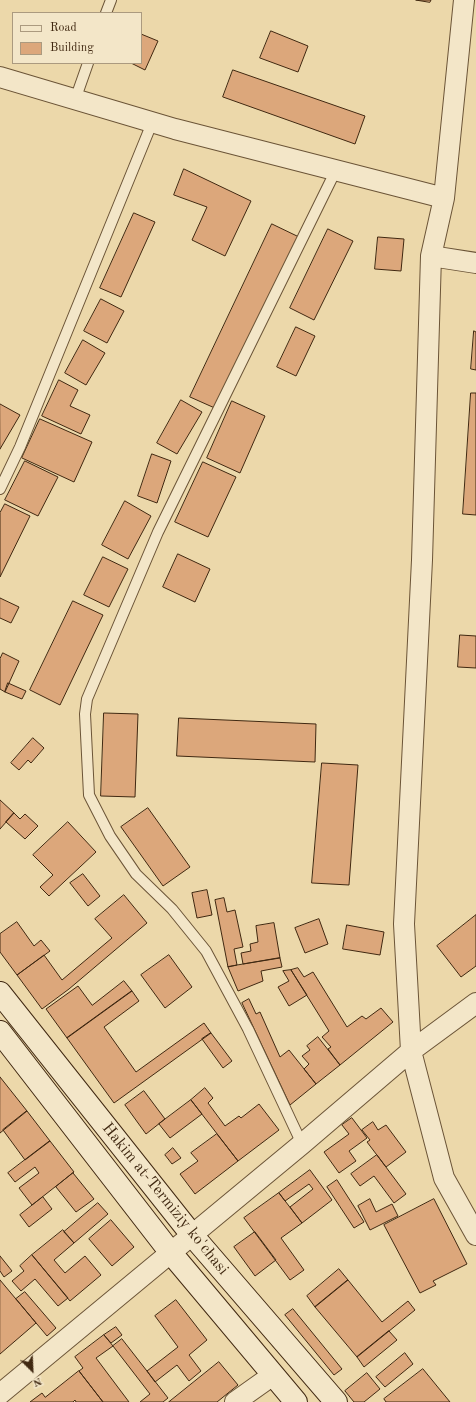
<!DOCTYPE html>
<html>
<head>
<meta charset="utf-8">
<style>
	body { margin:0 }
	#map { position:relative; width:476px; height:1402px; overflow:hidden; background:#ecd8aa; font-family:"Old Standard TT",serif }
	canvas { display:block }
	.legend { position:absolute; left:12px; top:12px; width:130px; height:52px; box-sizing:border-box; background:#f3e6c8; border:1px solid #ab9a7f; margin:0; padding:5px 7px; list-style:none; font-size:12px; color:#402811 }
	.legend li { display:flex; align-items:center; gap:8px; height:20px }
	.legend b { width:20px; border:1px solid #ab9a7f }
	.north { position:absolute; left:12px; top:1350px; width:40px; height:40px; -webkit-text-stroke:3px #f3e6c8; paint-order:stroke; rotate:156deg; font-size:11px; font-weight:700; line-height:16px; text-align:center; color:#402811 }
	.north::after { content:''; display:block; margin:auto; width:14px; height:18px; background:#402811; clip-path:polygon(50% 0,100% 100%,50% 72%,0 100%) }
</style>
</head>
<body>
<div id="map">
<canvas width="476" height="1402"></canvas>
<ul class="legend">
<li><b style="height:5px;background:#f3e6c8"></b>Road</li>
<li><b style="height:11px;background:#dca77b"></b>Building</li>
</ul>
<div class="north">N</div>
</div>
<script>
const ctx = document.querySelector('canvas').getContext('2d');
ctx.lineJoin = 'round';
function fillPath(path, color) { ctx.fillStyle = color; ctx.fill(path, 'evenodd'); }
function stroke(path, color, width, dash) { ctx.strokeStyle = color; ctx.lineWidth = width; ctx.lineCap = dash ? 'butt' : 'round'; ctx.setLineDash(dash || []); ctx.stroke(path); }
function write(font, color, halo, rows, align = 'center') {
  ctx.font = font + ' "Old Standard TT",serif'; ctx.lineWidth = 4; ctx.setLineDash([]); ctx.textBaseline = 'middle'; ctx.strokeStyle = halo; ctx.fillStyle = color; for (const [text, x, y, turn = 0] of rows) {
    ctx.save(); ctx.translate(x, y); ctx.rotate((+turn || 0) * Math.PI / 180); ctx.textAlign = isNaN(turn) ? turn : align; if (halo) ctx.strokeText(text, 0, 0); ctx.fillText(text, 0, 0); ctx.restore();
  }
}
const building = new Path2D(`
	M 416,0 L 431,0 L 430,2 Z
	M 271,31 L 308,46 L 298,72 L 260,58 Z
	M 141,34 L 158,41 L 145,70 L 131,63 L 141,63 Z
	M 233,70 L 365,116 L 355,144 L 223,97 Z
	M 184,169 L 251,201 L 225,256 L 192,240 L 207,207 L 174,195 Z
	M 134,213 L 155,222 L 121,297 L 100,288 Z
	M 272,224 L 299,237 L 217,409 L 190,397 Z
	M 328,229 L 353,241 L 314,320 L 290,308 Z
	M 378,237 L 404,239 L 401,271 L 375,269 Z
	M 101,299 L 124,311 L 107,343 L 84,331 Z
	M 296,327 L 315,336 L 296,376 L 277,367 Z
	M 474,331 L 476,332 L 476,370 L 471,369 Z
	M 83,340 L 105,353 L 86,385 L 65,373 Z
	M 59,380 L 78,390 L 70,406 L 90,415 L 81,434 L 42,416 Z
	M 471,393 L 476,393 L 476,515 L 463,514 Z
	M 181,400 L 202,412 L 177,454 L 157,443 Z
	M 232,401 L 265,416 L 240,473 L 207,458 Z
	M 0,404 L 20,415 L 0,449 Z
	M 40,419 L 92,442 L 74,482 L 22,458 Z
	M 152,454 L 171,461 L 157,503 L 138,496 Z
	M 25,461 L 58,477 L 38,516 L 5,500 Z
	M 203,462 L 236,477 L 208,537 L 175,522 Z
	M 125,501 L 151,516 L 128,559 L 102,545 Z
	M 5,504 L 30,516 L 0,577 L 0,513 Z
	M 178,554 L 210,569 L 195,602 L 163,587 Z
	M 103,557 L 128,569 L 109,607 L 84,595 Z
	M 0,598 L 19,607 L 11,623 L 0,618 Z
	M 73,601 L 103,615 L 60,705 L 30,690 Z
	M 460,635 L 476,636 L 476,668 L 458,667 Z
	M 3,653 L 19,661 L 5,692 L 0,689 L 0,659 Z
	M 8,683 L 26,691 L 22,699 L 5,692 Z
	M 104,713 L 138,714 L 135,797 L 101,796 Z
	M 179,718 L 316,724 L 315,762 L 177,756 Z
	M 33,738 L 44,748 L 31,763 L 28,760 L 19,770 L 11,763 Z
	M 322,763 L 358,765 L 349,885 L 312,883 Z
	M 0,800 L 14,813 L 0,829 Z
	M 148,808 L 190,867 L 163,886 L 121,827 Z
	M 14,813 L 20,819 L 25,814 L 38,826 L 25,839 L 6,822 Z
	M 68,822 L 96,852 L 49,896 L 40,887 L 53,875 L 33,855 Z
	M 83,874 L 100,896 L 88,906 L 70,883 Z
	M 207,890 L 212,915 L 197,918 L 192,893 Z
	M 124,895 L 147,923 L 69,989 L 42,1009 L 17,975 L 44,955 L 62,980 L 112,938 L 95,919 Z
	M 224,898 L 227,912 L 235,910 L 243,947 L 234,949 L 237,965 L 228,967 L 215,900 Z
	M 476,915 L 476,966 L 461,977 L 437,946 Z
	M 319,919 L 328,944 L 305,953 L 295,928 Z
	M 17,922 L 34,946 L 41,940 L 50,951 L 17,975 L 0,952 L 0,934 Z
	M 274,923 L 280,958 L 243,964 L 241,953 L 251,951 L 250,944 L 258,942 L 256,926 Z
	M 347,925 L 384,932 L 380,955 L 343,949 Z
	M 169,955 L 192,987 L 165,1008 L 141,975 Z
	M 280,958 L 282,967 L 261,971 L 263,981 L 238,991 L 228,967 Z
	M 298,968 L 304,977 L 313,972 L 347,1027 L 362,1016 L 366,1019 L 381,1008 L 393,1022 L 340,1065 L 328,1049 L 331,1047 L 322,1037 L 329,1031 L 291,970 Z
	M 291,970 L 307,995 L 289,1006 L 278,987 L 289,981 L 283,971 Z
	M 124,981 L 132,991 L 67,1038 L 46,1009 L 78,986 L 92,1005 Z
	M 132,991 L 139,1001 L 104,1027 L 136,1072 L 204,1023 L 211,1033 L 114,1103 L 67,1038 Z
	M 249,999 L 256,1014 L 260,1012 L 280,1057 L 289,1050 L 316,1084 L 290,1105 L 242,1003 Z
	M 211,1033 L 232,1061 L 223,1068 L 202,1039 Z
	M 318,1037 L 340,1065 L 316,1084 L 304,1069 L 309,1064 L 302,1056 L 310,1050 L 307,1046 Z
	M 0,1077 L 27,1111 L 0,1133 Z
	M 205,1088 L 213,1098 L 208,1103 L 225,1126 L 239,1116 L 241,1118 L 259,1104 L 279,1130 L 238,1161 L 191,1100 Z
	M 144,1091 L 165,1119 L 146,1134 L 125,1105 Z
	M 191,1100 L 202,1114 L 170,1138 L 159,1124 Z
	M 27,1111 L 50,1141 L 25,1160 L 3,1130 Z
	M 352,1118 L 367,1138 L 349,1151 L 356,1161 L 339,1173 L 324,1152 L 349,1134 L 342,1125 Z
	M 373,1122 L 378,1130 L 386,1125 L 406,1152 L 386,1167 L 367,1142 L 370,1140 L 362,1130 Z
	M 217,1134 L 238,1161 L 195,1194 L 180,1174 L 198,1161 L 191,1153 Z
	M 50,1141 L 74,1172 L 32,1205 L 19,1188 L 39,1173 L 35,1167 L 15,1182 L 8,1173 Z
	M 173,1148 L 181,1158 L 172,1164 L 165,1155 Z
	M 377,1155 L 406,1194 L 394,1203 L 374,1176 L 360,1186 L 351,1174 Z
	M 310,1170 L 332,1200 L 302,1223 L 290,1207 L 313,1189 L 309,1184 L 285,1201 L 279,1193 Z
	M 73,1173 L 94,1199 L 76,1212 L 56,1187 Z
	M 337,1180 L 364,1222 L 354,1228 L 327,1187 Z
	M 279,1193 L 302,1223 L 281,1238 L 304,1270 L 290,1280 L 244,1218 Z
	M 43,1197 L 52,1209 L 29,1227 L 20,1215 Z
	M 370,1199 L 376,1212 L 392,1204 L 398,1216 L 370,1230 L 358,1206 Z
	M 434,1199 L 467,1264 L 433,1281 L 436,1285 L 420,1293 L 384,1225 Z
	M 98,1203 L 108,1214 L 74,1243 L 64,1232 Z
	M 111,1220 L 134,1247 L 112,1266 L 89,1239 Z
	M 63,1230 L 74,1243 L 54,1260 L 65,1273 L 85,1256 L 101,1275 L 70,1301 L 32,1255 Z
	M 255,1232 L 276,1260 L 255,1276 L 234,1247 Z
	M 32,1255 L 68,1298 L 58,1306 L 35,1279 L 21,1291 L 12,1281 L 24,1271 L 20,1266 Z
	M 0,1256 L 12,1271 L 4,1277 L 0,1271 Z
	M 339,1269 L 348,1280 L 315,1307 L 307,1296 Z
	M 0,1280 L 36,1323 L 0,1354 Z
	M 348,1280 L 382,1322 L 408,1301 L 415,1310 L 357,1357 L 315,1307 Z
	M 25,1292 L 56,1328 L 47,1336 L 16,1299 Z
	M 176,1300 L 207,1340 L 189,1355 L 201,1371 L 189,1381 L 177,1365 L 155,1382 L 147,1371 L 178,1347 L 155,1316 Z
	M 293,1309 L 342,1369 L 334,1375 L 285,1315 Z
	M 116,1327 L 122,1335 L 111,1343 L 104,1335 Z
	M 389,1331 L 397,1340 L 364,1367 L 357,1357 Z
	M 104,1335 L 113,1346 L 96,1358 L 129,1402 L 103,1402 L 79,1371 L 83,1368 L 75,1357 Z
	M 122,1339 L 168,1398 L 163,1402 L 140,1402 L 150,1394 L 113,1346 Z
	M 405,1353 L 413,1364 L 385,1387 L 376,1377 Z
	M 219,1362 L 238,1385 L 217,1402 L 169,1402 Z
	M 423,1369 L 450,1402 L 386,1402 L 384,1399 Z
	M 79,1371 L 103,1402 L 76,1402 L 75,1400 L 73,1402 L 30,1402 L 42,1393 L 45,1397 Z
	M 367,1373 L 380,1389 L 364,1402 L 354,1402 L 345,1391 Z`);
fillPath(building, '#dca77b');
stroke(building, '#402811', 1);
const lane = new Path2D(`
	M 106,13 L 111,0
	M 75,100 L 88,63
	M 0,489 L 20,447 L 152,123
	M 302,1144 L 248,1029 L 206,951 L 172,909 L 136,874 L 110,836 L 89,795 L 85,714 L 87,699 L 158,532 L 336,170`);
const street = new Path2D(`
	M 464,0 L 444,198 L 431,256 L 422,560 L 404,924 L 411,1051 L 444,1178 L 476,1235
	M 0,77 L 175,129 L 444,198
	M 431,256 L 476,263
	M 0,1394 L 302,1144 L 411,1051 L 476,1003
	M 235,1402 L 273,1375`);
const secondary = new Path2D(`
	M 0,993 L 192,1235 L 336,1402
	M 0,1032 L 171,1253 L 296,1402`);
stroke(lane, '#6b5437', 12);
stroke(street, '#6b5437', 22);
stroke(secondary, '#402811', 24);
stroke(lane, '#f3e6c8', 10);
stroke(street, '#f3e6c8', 20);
stroke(secondary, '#f3e6c8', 22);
write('16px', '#402811', '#f3e6c8', [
	["Hakim at-Termiziy ko'chasi",165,1199,51]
]);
</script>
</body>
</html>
